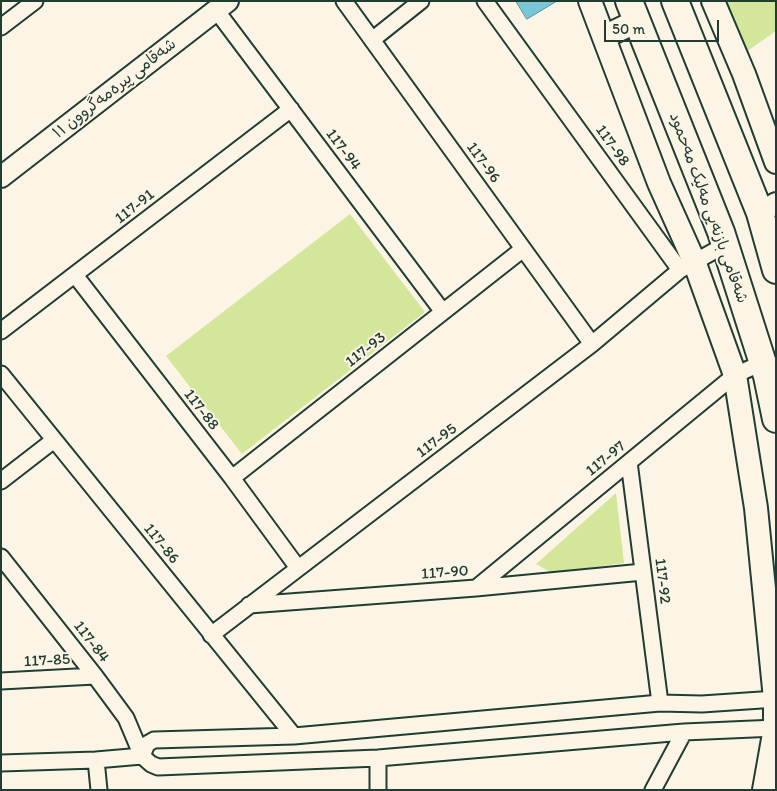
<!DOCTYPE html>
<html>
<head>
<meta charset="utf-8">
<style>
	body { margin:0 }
	#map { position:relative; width:777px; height:791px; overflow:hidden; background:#fcf5e5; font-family:Itim,sans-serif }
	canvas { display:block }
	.frame { position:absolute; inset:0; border:2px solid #1f3d34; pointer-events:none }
	.scale { position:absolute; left:604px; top:20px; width:115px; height:22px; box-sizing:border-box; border:2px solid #1f3d34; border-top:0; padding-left:6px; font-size:15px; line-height:18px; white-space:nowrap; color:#1f3d34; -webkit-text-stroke:4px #fcf5e5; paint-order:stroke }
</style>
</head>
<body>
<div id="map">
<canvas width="777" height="791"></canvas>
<div class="frame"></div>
<div class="scale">50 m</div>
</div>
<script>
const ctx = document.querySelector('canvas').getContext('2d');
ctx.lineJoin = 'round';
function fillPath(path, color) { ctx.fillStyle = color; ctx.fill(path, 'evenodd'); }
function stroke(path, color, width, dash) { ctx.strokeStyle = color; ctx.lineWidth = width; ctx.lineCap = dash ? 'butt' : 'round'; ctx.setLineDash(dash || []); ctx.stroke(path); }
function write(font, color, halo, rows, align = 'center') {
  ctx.font = font + ' Itim,"Playpen Sans Arabic",sans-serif'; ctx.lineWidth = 4; ctx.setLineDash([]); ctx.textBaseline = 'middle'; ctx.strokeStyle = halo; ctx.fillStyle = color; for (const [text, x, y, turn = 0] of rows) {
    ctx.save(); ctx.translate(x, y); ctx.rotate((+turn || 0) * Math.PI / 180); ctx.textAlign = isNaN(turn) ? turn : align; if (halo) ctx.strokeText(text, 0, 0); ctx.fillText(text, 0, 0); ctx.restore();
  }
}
fillPath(new Path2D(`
	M 722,1 L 776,1 L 776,31 L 743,54 Z
	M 350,214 L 425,312 L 242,454 L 166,356 Z
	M 616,493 L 624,563 L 552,573 L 536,564 Z`), '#d4e69a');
const water = new Path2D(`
	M 516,1 L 557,1 L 527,19 Z`);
fillPath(water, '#7ac6d9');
stroke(water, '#568f97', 1);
const minor = new Path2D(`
	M 344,1 L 592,344
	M 485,1 L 680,270
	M 216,10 L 443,312
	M 1,27 L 35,1
	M 372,40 L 421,1
	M 75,275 L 232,478 L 298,568
	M 1,331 L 291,109
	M 1,374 L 294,736
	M 629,462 L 660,703
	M 232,478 L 523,249
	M 1,481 L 54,440
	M 1,557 L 95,676 L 126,718 L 142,756 L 151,764 L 158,767 L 378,758 L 684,732 L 776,728
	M 476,588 L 735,375 L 762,363
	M 249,605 L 476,588 L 643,572
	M 211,635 L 592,344 L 680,270 L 725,245
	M 1,681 L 95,676
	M 142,756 L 147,744 L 154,740 L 294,736 L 660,703 L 702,704 L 776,699
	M 96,760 L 99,790
	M 1,763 L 96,760 L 142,756
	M 378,790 L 378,758
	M 653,790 L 684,732`);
const tertiary = new Path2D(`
	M 1,177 L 228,1
	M 760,213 L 776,203`);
const secondary = new Path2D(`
	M 590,1 L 659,183 L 694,261 L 735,375 L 756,508 L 775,699 L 775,728 L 764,790
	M 713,1 L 744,74 L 776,162
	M 604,37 L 637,21`);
const trunk = new Path2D(`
	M 629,1 L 721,232 L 767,376 L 776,419
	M 675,1 L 760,213 L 776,270`);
stroke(minor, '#1f3d34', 19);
stroke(tertiary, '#1f3d34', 24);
stroke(secondary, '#1f3d34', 26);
stroke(trunk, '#1f3d34', 30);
stroke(minor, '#fcf5e5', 15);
stroke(tertiary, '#fcf5e5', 20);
stroke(secondary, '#fcf5e5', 22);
stroke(trunk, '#fcf5e5', 26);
write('16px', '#1f3d34', '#fcf5e5', [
	["شەقامی پیرەمەگروون ١١",115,89,-38],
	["117-98",612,146,54],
	["117-94",343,150,53],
	["117-96",483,163,54],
	["117-91",135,207,-38],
	["شەقامی بازنەیی مەلیک مەحمود",708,208,70],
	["117-93",366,350,-38],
	["117-88",201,410,52],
	["117-95",437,441,-37],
	["117-97",606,459,-39],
	["117-86",161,544,51],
	["117-90",445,573,-4],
	["117-92",662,581,83],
	["117-84",91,642,52],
	["117-85",47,661,-3]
]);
</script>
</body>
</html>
